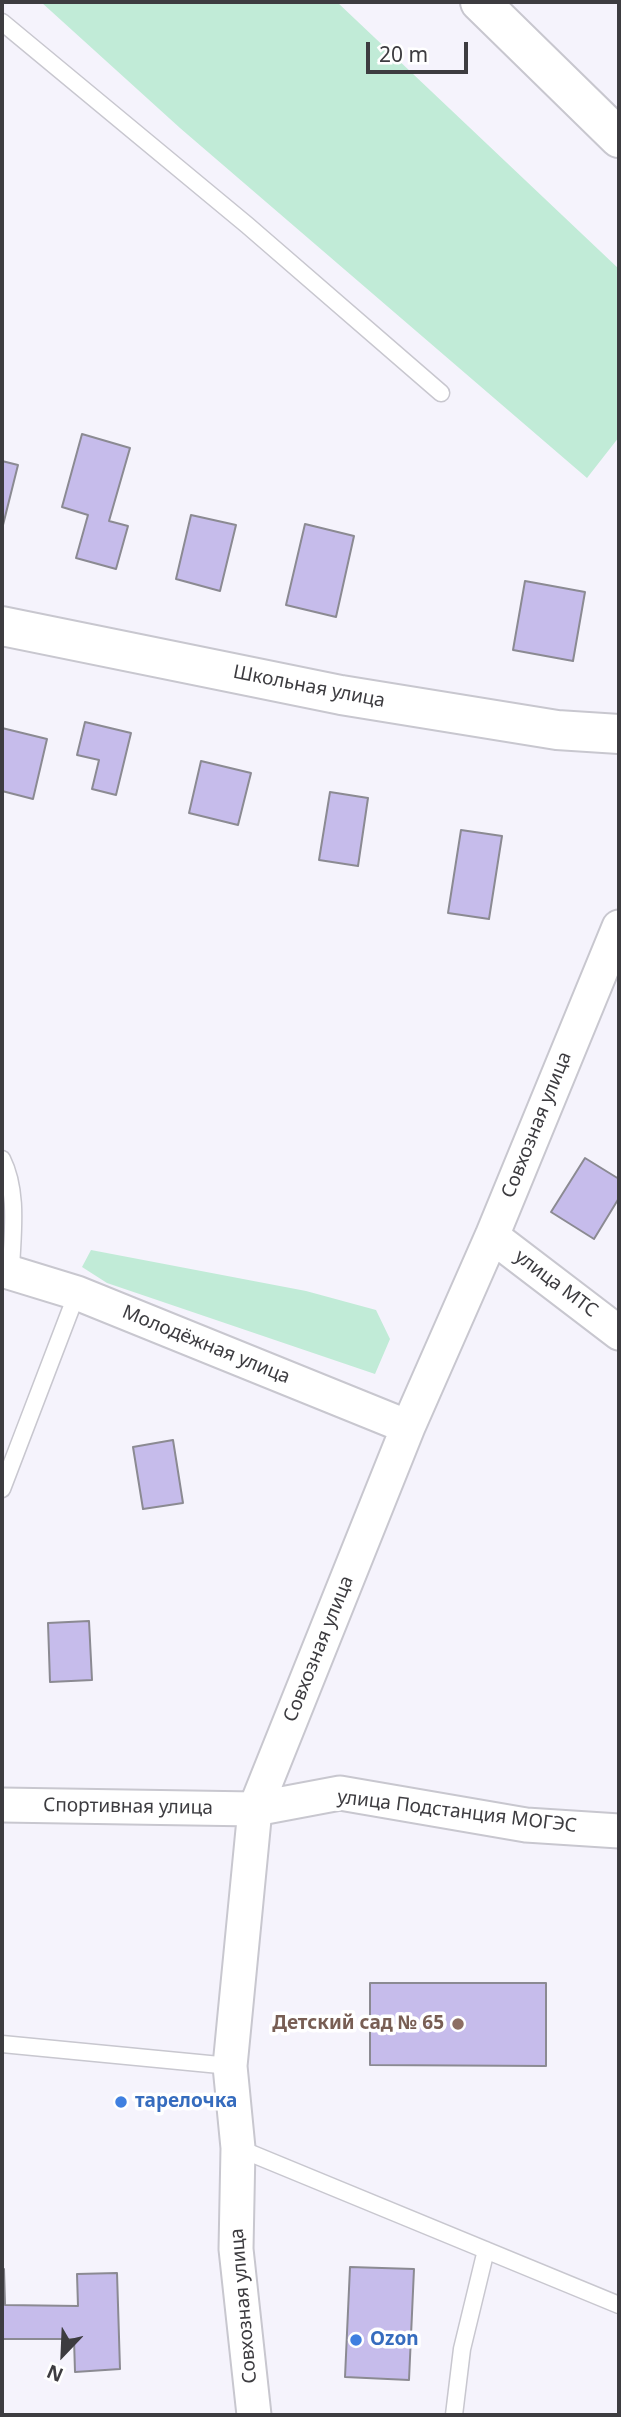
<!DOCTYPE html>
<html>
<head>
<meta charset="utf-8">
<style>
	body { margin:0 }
	#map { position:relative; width:621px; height:2417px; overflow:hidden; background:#f5f3fc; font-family:"Noto Sans",sans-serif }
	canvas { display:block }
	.frame { position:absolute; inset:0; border:4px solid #3d3c40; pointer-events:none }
	.north { position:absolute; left:28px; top:2319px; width:70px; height:70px; -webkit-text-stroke:5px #fff; paint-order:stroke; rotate:203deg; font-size:19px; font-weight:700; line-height:28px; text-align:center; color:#3d3c40 }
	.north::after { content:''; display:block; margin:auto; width:24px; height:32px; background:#3d3c40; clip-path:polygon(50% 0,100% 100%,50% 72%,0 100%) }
	.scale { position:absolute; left:366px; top:42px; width:102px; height:32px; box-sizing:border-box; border:4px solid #3d3c40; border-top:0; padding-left:9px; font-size:21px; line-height:24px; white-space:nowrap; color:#3d3c40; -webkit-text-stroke:5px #fff; paint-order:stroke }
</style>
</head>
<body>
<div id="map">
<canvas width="621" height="2417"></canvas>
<div class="frame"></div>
<div class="north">N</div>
<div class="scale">20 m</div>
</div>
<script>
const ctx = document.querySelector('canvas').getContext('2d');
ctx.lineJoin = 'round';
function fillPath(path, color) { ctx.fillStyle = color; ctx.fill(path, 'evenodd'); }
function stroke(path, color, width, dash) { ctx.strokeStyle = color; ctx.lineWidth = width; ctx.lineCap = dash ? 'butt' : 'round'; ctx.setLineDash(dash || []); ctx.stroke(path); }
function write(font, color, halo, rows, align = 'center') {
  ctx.font = font + ' "Noto Sans",sans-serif'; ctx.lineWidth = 7; ctx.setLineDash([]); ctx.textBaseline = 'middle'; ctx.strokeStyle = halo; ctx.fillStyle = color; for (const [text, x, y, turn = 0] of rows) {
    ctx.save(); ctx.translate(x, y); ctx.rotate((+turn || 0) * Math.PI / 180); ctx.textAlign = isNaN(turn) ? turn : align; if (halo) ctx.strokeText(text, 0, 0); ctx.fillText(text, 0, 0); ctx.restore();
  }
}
fillPath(new Path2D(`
	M 41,2 L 337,2 L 619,269 L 619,437 L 587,478 L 180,128 Z
	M 91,1250 L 306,1291 L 376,1310 L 390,1339 L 375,1374 L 107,1283 L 82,1267 Z`), '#c1ebd7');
const building = new Path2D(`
	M 82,434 L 130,448 L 109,521 L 128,526 L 116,569 L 76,558 L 88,515 L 62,507 Z
	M 2,461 L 18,465 L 2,529 Z
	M 191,515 L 236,525 L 220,591 L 176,579 Z
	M 305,524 L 354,536 L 336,617 L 286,605 Z
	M 525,581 L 585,592 L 573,661 L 513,650 Z
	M 85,722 L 131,733 L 116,795 L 92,789 L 99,760 L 77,755 Z
	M 2,728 L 47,739 L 33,799 L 2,791 Z
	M 201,761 L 251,773 L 238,825 L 189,813 Z
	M 330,792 L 368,798 L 358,866 L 319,860 Z
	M 461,830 L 502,836 L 489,919 L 448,913 Z
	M 585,1158 L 619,1179 L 619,1198 L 594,1239 L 551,1212 Z
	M 173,1440 L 183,1503 L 143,1509 L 133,1447 Z
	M 89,1621 L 92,1680 L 50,1682 L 48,1623 Z
	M 370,1983 L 546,1983 L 546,2066 L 370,2065 Z
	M 350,2267 L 414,2269 L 409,2380 L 345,2377 Z
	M 2,2269 L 4,2269 L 5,2305 L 78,2306 L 77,2274 L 117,2273 L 120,2369 L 75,2372 L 74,2339 L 2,2339 Z`);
fillPath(building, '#c6bceb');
stroke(building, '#8b8a92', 2);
const service = new Path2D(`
	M 2,22 L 247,225 L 441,393
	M 2,1159 C 19,1193 12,1235 11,1271
	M 2,1489 L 77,1293
	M 2,2044 L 230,2066
	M 238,2148 L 619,2305
	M 454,2415 L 462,2349 L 486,2250`);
const minor = new Path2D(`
	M 492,1236 L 619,1333
	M 2,1270 L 77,1293 L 408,1427
	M 2,1805 L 255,1809 L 340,1793 L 526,1825 L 619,1831
	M 254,2415 L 236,2249 L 238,2148 L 230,2066 L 255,1809 L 408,1427 L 492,1236 L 619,927`);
const tertiary = new Path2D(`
	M 480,2 L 619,138
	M 2,626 L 341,695 L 557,730 L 619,734`);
stroke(service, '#c8c7cf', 19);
stroke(minor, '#c8c7cf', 37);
stroke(tertiary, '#c8c7cf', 42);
stroke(service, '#fff', 16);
stroke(minor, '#fff', 33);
stroke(tertiary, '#fff', 38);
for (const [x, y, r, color] of [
	[458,2024,7,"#8d6e63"],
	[121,2102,7,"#3f7fe0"],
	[356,2340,7,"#3f7fe0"]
]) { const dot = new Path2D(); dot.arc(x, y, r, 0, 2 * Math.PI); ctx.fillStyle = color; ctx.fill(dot); stroke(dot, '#fff', 2.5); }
write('19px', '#3d3c40', '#fff', [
	["Школьная улица",309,687,11],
	["Совхозная улица",537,1125,-68],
	["улица МТС",556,1284,37],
	["Молодёжная улица",206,1345,22],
	["Совхозная улица",319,1649,-68],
	["Спортивная улица",128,1807,1],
	["улица Подстанция МОГЭС",457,1812,7],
	["Совхозная улица",244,2306,-95]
]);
write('bold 19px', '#785e54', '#fff', [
	["Детский сад № 65",444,2024]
], 'right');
write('bold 19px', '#366cbe', '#fff', [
	["тарелочка",135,2102],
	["Ozon",370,2340]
], 'left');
</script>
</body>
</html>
